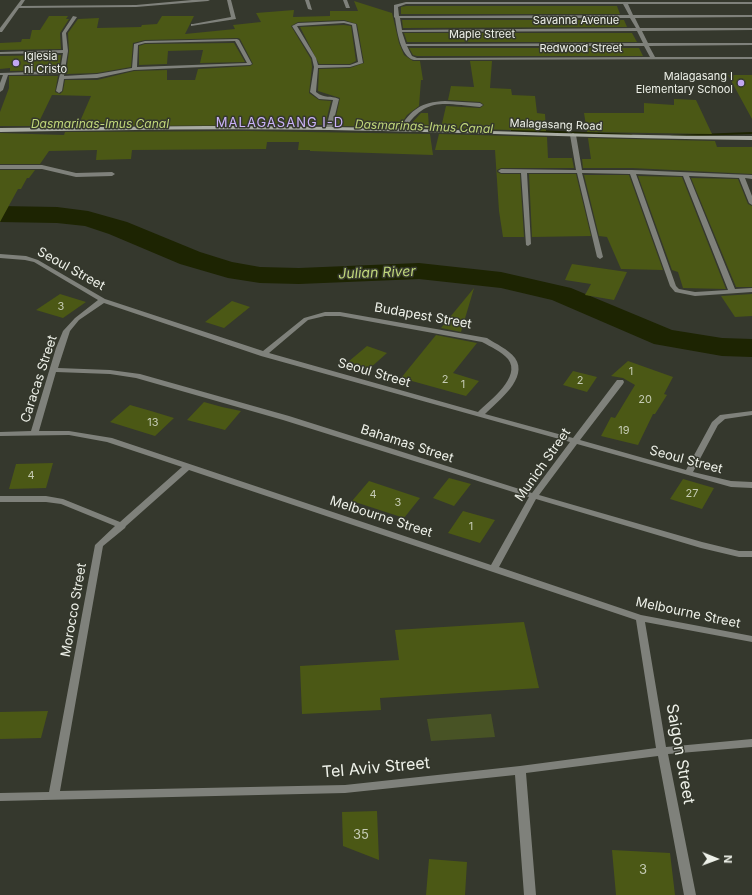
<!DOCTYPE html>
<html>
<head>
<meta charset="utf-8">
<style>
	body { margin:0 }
	#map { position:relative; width:752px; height:895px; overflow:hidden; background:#35382d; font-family:Inter,sans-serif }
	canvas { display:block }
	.north { position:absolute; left:696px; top:839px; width:40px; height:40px; -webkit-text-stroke:3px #35382d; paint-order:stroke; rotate:91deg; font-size:11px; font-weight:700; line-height:16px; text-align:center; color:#eef1e9 }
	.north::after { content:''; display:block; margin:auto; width:14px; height:18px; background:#eef1e9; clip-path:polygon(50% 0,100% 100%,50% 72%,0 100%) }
</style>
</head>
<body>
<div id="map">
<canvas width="752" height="895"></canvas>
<div class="north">N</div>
</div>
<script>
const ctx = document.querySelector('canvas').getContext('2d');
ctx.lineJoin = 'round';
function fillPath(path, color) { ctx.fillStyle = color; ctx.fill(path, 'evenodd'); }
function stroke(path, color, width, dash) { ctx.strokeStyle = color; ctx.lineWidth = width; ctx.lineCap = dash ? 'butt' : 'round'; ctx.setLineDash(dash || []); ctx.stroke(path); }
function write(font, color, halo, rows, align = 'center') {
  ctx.font = font + ' Inter,sans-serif'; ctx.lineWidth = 3; ctx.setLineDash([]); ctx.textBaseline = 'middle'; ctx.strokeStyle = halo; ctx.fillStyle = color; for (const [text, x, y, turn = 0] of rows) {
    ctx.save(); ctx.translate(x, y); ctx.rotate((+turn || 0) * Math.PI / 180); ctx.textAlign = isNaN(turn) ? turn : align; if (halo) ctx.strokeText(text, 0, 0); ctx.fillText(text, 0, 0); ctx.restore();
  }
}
fillPath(new Path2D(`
	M 491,714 L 495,737 L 431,741 L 427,719 Z`), '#485325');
fillPath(new Path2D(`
	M 29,123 L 86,123 L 88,124 L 86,125 L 30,125 L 28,124 Z
	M 391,125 L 448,126 L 450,127 L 448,128 L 392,127 L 390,126 Z
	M 511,129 L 631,134 L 633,135 L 631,136 L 512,131 L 511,131 Z
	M 752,132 L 752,134 L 672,137 L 670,136 L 672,135 Z`), '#1d2402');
fillPath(new Path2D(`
	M 0,206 L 57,207 L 88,211 L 127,222 L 200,252 L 232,262 L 260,267 L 299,268 L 419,263 L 501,272 L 571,288 L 672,330 L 722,338 L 752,339 L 752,357 L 722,356 L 654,344 L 552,300 L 501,288 L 419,279 L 299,284 L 260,283 L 228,278 L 180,264 L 109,234 L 85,226 L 57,223 L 0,222 Z`), '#1d2402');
fillPath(new Path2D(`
	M 354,1 L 392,13 L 399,43 L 404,55 L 413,61 L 420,61 L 423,80 L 421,80 L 419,106 L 407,115 L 399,127 L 334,126 L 340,98 L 318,91 L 319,69 L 350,68 L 364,63 L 357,24 L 344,20 L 298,22 L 291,26 L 311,59 L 312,67 L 309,93 L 319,100 L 331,101 L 325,125 L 78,126 L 91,96 L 52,95 L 37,126 L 0,126 L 0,112 L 9,88 L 9,76 L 58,76 L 55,92 L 60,94 L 63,91 L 65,80 L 97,80 L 134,71 L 167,70 L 167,80 L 195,80 L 198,69 L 250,66 L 253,64 L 240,39 L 238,38 L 145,40 L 133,43 L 131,67 L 97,73 L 66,74 L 69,51 L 68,33 L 78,19 L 99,18 L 97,28 L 141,27 L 142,25 L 157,24 L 162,16 L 194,16 L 185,34 L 235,29 L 233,25 L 261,22 L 256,13 L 294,10 L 293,17 L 330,16 L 330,11 L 358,11 Z
	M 406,6 L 617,6 L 620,14 L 401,14 L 401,7 Z
	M 49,16 L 68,16 L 66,19 L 69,19 L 60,33 L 61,49 L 0,50 L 0,43 L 21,42 L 22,39 L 30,39 L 32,30 L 40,30 Z
	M 402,20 L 624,20 L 627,27 L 403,28 Z
	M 344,25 L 351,26 L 356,61 L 350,64 L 319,64 L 300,27 Z
	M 404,33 L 632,33 L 637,42 L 407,42 Z
	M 234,43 L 245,62 L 200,63 L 203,50 L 168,51 L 167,64 L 139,65 L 139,46 L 145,44 Z
	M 409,48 L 639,48 L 643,56 L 417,56 L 413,55 Z
	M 0,55 L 0,56 L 61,55 L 59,70 L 10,71 L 10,68 L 0,69 Z
	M 470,61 L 492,61 L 490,88 L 511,89 L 512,95 L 535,96 L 537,113 L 545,114 L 546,131 L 441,128 L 446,106 L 480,108 L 484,105 L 480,102 L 448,100 L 451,86 L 474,87 Z
	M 728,75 L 752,75 L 752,119 Z
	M 674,99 L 696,100 L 712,134 L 587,132 L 584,113 L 644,113 L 644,103 L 674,105 Z
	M 421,113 L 428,113 L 429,128 L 408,127 Z
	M 247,131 L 430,134 L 433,155 L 310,151 L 310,150 L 298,150 L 299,142 L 267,142 L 266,149 L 132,150 L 131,159 L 96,160 L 97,150 L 49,151 L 40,164 L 0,164 L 0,133 L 64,135 L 65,132 L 75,132 Z
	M 439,134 L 547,137 L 548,158 L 572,158 L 574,168 L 501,168 L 497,170 L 497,172 L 501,174 L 520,174 L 524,237 L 503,237 L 499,211 L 495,150 L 435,150 Z
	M 588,138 L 715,141 L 717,147 L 752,147 L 752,174 L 632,168 L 583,168 L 582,159 L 591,159 Z
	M 0,170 L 35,170 L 29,178 L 27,178 L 21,189 L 18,189 L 0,222 Z
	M 529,174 L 576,174 L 591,236 L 532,237 Z
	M 584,175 L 629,175 L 663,270 L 621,269 L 607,237 L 599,236 Z
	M 638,176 L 682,177 L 726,289 L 683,288 L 678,272 L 672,270 Z
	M 691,178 L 738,179 L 748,204 L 752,206 L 752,287 L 736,287 Z
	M 572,264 L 627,272 L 614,300 L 585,295 L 591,284 L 565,280 Z
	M 474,288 L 461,332 L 441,328 Z
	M 60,294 L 86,302 L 63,318 L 36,310 Z
	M 752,294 L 752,316 L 735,317 L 721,296 Z
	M 232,301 L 250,307 L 224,328 L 205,322 Z
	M 436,335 L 477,343 L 453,373 L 479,381 L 466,396 L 401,378 Z
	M 367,346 L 387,353 L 369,369 L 348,362 Z
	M 628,361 L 673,377 L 664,394 L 667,395 L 655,414 L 653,414 L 638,445 L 601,436 L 611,417 L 615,418 L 635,385 L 623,378 L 611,376 Z
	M 573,371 L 597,377 L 587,392 L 563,385 Z
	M 204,402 L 222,407 L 241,411 L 225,430 L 187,420 Z
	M 130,405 L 151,411 L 174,418 L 155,436 L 110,422 Z
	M 53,463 L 46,488 L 9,489 L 16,464 Z
	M 449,478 L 471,484 L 454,506 L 433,498 Z
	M 683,479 L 714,488 L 702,509 L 670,499 Z
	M 369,481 L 420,498 L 404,518 L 352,501 Z
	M 463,511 L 495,520 L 480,543 L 448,533 Z
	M 524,622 L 539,688 L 380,698 L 381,710 L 302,714 L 300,666 L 399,660 L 395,630 Z
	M 48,711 L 41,738 L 0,739 L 0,712 Z
	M 377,811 L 379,860 L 343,846 L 342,812 Z
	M 612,850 L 670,853 L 675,895 L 616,895 Z
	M 429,859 L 467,862 L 465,895 L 426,895 Z`), '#4b5815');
fillPath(new Path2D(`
	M 21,0 L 25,0 L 21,6 L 136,5 L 192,0 L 210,0 L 208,1 L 136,7 L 19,8 L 2,32 L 0,32 L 0,28 Z
	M 227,0 L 231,0 L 236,19 L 191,26 L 191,24 L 193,24 L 231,17 Z
	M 305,0 L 309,0 L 312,10 L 308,9 Z
	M 343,0 L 347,0 L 350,8 L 346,8 Z
	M 406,2 L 752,2 L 752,4 L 628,4 L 633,15 L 752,15 L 752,17 L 635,18 L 640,28 L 752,28 L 752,30 L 642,31 L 648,43 L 752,43 L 752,45 L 649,46 L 655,57 L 752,57 L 752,59 L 414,60 C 400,57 397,30 395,18 L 394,17 L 394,5 ZM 406,4 L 623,4 L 629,15 L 399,16 L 398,7 ZM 400,18 L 630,18 L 636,28 L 402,30 ZM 637,31 L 643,43 L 406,44 L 402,32 ZM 407,46 L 644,46 L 650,57 L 417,58 L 412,56 Z
	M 73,16 L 77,17 L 66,33 L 68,51 L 64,76 L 97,74 L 132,68 L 134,44 L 145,41 L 237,39 L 239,40 L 252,64 L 250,65 L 134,70 L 97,78 L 64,79 L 62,91 L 59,93 L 56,91 L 60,74 L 8,75 L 3,90 L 0,92 L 0,83 L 3,75 L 0,75 L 0,73 L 60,71 L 63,53 L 0,54 L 0,52 L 63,50 L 62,33 ZM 235,41 L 247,63 L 137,67 L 138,45 L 145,43 Z
	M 344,21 L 356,24 L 363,63 L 350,67 L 318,68 L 316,92 C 325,99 330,95 339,99 L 332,128 L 329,130 L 326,128 L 333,100 L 319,99 L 310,92 L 314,67 L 312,58 L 292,26 L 298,23 ZM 344,23 L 352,25 L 358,62 L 350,65 L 318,65 L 316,58 L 297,26 Z
	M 445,101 L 480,103 L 483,105 L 480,107 C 444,104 426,96 404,130 L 399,129 C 412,109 421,102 445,101 Z
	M 573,133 L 576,135 L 582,170 L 632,170 L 752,175 L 752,179 L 745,178 L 752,196 L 752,205 L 749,203 L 739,178 L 689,176 L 735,289 L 752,288 L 752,292 L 695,296 L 675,292 L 670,286 L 630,174 L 582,173 L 603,257 L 600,259 L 597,257 L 577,173 L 527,173 L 531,244 L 528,246 L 526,245 L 521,173 L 501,173 L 498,171 L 501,169 L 576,170 L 570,135 ZM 636,174 L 683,176 L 728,290 L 695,292 L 679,289 L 676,286 Z
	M 0,165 L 42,165 L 76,173 L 112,172 L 115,174 L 112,176 L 76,177 L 42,169 L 0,169 Z
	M 0,254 L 26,256 L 38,260 L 105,299 L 263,351 L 304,318 L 325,312 L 340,312 L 487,338 C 496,344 508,349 515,358 C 529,378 498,401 485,414 L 573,438 L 617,380 L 623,380 L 624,382 L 623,384 L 580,440 L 686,470 L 712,422 L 720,415 L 752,411 L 752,415 L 725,419 L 718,425 L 693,472 L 731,481 L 752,482 L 752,488 L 731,487 L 577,444 L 539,495 L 702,542 L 739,551 L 752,551 L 752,557 L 739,557 L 701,548 L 536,499 L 499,567 L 641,615 L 752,636 L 752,642 L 645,622 L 666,747 L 752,739 L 752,747 L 668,754 L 696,895 L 684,895 L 658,756 L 526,773 L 536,895 L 524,895 L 515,775 L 345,793 L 0,801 L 0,793 L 49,792 L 95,545 L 115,526 L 61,504 L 46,502 L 0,502 L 0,496 L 46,496 L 63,499 L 120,522 L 182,467 L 107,442 L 69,435 L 0,436 L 0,432 L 31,431 L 56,348 L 63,331 L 75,318 L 98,300 L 34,262 L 25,260 L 0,258 ZM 104,303 L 261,356 L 570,442 L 532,493 L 289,416 L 140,374 L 110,370 L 58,368 L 70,331 L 79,320 ZM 325,316 L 340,316 L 482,342 C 491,347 501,351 508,359 C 522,377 489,401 478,412 L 269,353 L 308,320 ZM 56,372 L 110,374 L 136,378 L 283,420 L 529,497 L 491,565 L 112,438 L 69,431 L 39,431 ZM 189,470 L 636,620 L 656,748 L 520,766 L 345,785 L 60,791 L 103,546 L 125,528 L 126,526 Z`), '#7f817b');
fillPath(new Path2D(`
	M 206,126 C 388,125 570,136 752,136 L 752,140 C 611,139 470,132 329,130 C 219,128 110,130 0,132 L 0,128 Z`), '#a8aba2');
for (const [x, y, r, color] of [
	[16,63,4,"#c2a7f2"],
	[741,83,4,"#c2a7f2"]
]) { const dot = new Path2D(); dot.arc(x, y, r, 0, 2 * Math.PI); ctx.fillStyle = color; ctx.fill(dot); stroke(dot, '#35382d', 1.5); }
write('11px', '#eef1e9', '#35382d', [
	["Savanna Avenue",576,21],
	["Maple Street",482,35],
	["Redwood Street",581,49],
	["Malagasang Road",556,125,2]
]);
write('11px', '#eef1e9', '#35382d', [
	["Iglesia",24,57],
	["ni Cristo",24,70],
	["Malagasang I",733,77,"right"],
	["Elementary School",733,90,"right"]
], 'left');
write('11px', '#c5cbb4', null, [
	["3",61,307],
	["1",631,372],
	["2",445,380],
	["2",580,381],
	["1",463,385],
	["20",645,400],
	["13",153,423],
	["19",624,431],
	["4",31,476],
	["27",692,494],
	["4",373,495],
	["3",398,503],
	["1",471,527]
]);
write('italic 12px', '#c0d77a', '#35382d', [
	["Dasmarinas-Imus Canal",100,124],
	["Dasmarinas-Imus Canal",424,127,2]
]);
ctx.letterSpacing = '1px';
write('13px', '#cab2f7', '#35382d', [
	["MALAGASANG I-D",280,123]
]);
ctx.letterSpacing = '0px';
write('13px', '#eef1e9', '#35382d', [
	["Seoul Street",71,269,29],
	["Budapest Street",423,316,10],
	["Seoul Street",374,373,16],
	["Caracas Street",39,379,-72],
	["Bahamas Street",407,444,18],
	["Seoul Street",686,460,15],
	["Munich Street",543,465,-55],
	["Melbourne Street",381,517,18],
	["Morocco Street",74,610,-80],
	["Melbourne Street",688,613,12]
]);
write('13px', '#c5cbb4', null, [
	["35",361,835],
	["3",643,870]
]);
write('italic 14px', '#c0d77a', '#35382d', [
	["Julian River",377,273,-2]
]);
write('16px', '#eef1e9', '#35382d', [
	["Saigon Street",680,754,80],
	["Tel Aviv Street",376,768,-5]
]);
</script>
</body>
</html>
